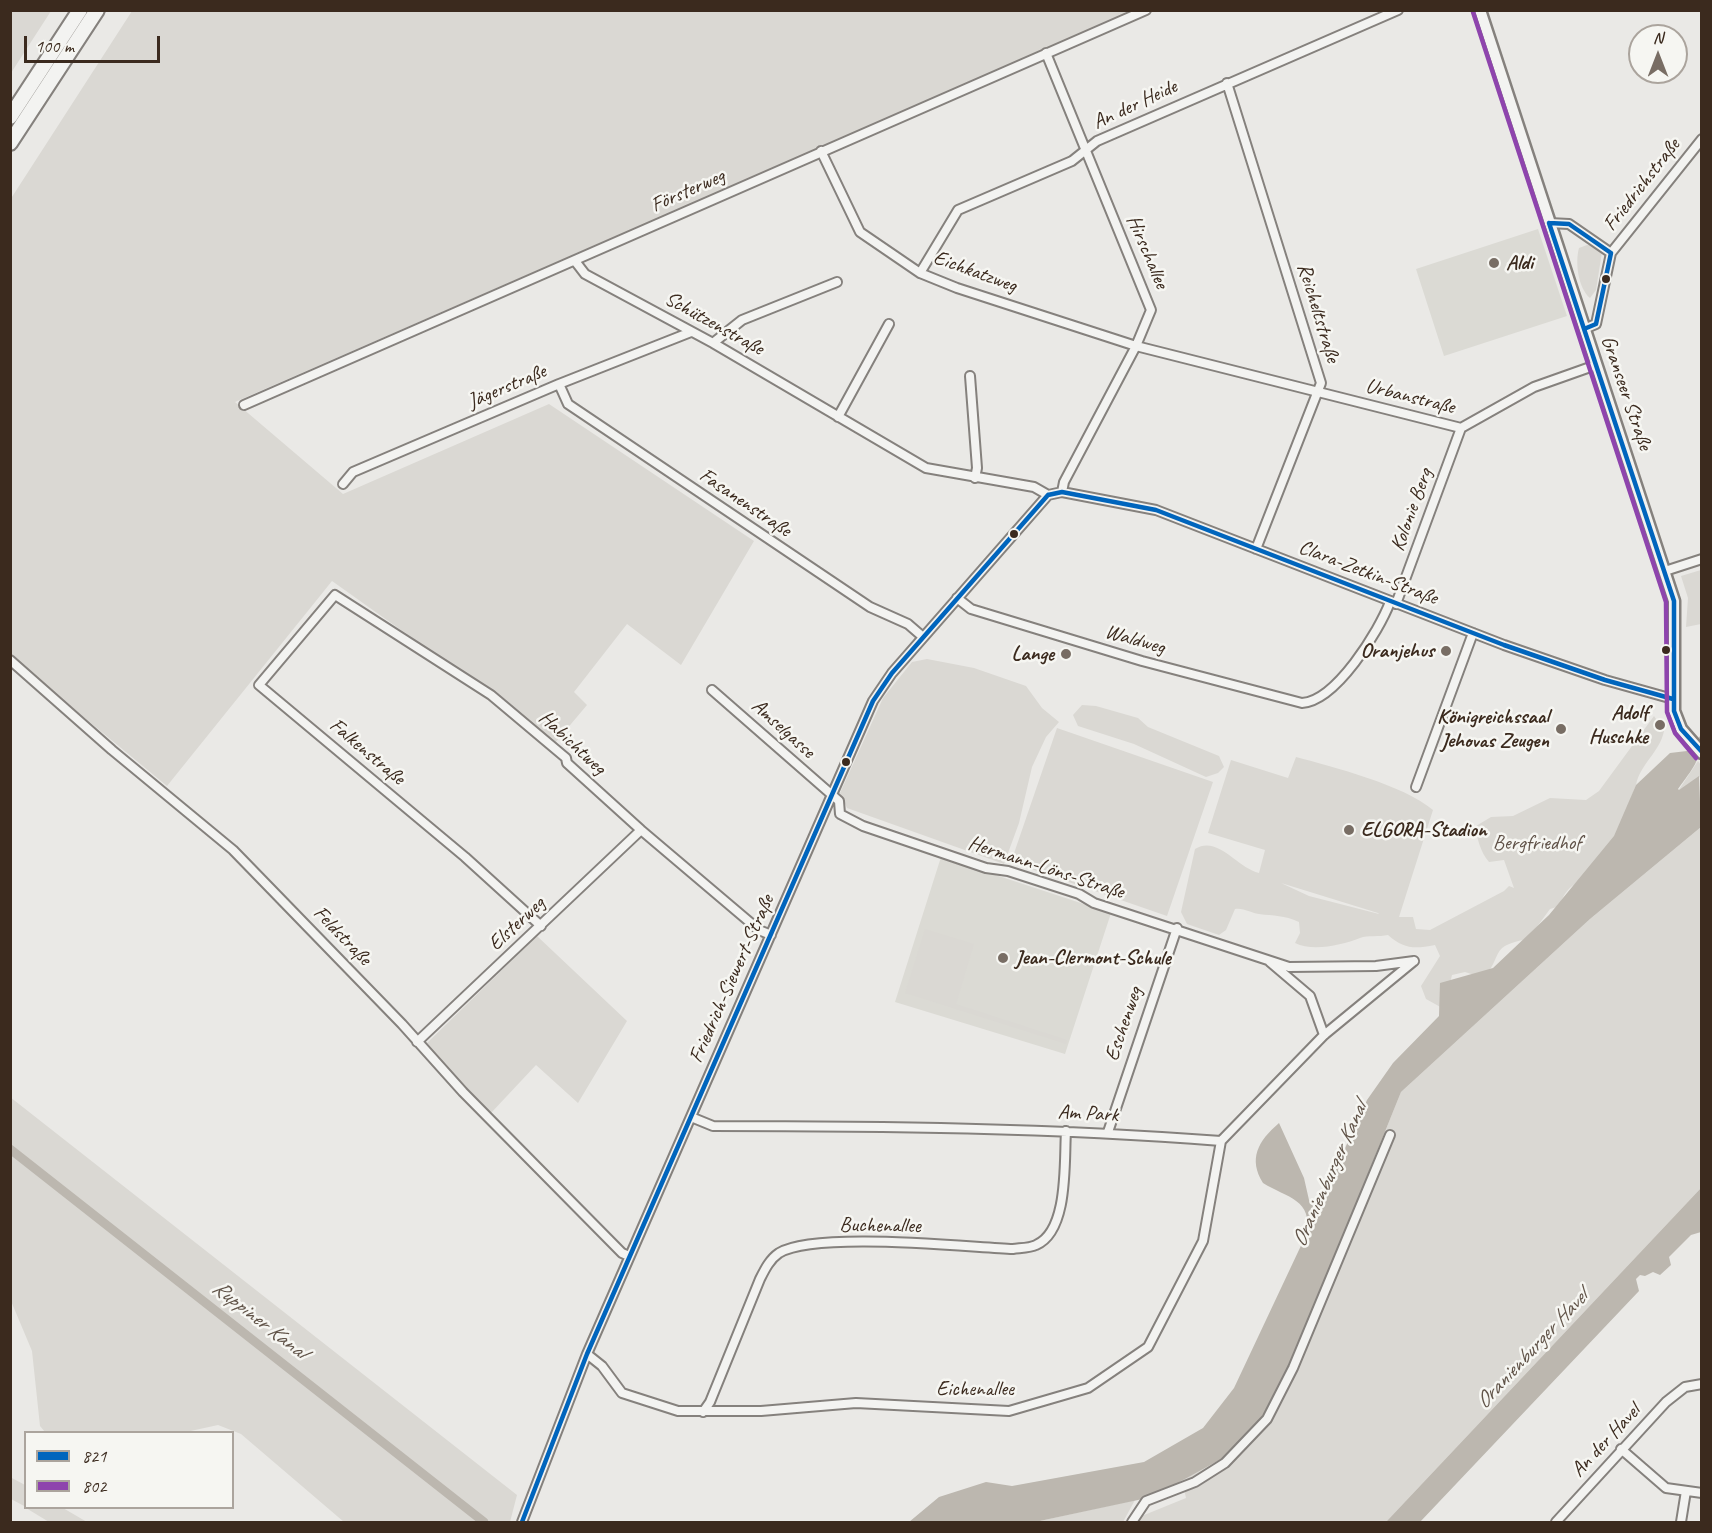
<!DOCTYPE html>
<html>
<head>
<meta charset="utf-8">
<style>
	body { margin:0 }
	#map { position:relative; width:1712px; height:1533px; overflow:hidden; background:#eae9e6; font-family:Caveat,sans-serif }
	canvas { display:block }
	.frame { position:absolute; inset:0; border:12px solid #3b2a1e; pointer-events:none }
	.legend { position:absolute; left:24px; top:1431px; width:210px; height:78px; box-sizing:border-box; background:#f6f6f2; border:2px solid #aba49d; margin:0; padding:8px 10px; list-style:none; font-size:18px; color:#3b2a1e }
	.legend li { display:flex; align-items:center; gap:12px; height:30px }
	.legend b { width:30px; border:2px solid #aba49d }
	.north { position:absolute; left:1628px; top:24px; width:60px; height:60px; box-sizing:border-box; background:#f6f6f2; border:2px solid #aba49d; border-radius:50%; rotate:0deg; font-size:16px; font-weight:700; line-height:24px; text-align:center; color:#3b2a1e }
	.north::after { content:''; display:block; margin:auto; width:21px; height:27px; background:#786d64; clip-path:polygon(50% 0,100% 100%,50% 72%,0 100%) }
	.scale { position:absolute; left:24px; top:36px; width:136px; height:27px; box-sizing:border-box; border:3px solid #3b2a1e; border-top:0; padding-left:8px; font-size:18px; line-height:21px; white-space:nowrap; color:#3b2a1e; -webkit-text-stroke:4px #f6f6f2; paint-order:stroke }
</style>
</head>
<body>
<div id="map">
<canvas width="1712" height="1533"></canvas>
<div class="frame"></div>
<ul class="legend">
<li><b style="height:8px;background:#0065bd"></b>821</li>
<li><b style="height:8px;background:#8e44ad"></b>802</li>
</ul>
<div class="north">N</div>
<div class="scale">100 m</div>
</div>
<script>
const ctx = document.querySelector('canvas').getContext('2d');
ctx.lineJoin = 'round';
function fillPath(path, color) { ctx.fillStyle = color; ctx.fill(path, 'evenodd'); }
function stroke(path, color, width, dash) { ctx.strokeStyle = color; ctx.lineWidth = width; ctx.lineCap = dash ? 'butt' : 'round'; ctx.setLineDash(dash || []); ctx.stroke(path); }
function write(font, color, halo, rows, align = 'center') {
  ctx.font = font + ' Caveat,sans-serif'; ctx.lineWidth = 5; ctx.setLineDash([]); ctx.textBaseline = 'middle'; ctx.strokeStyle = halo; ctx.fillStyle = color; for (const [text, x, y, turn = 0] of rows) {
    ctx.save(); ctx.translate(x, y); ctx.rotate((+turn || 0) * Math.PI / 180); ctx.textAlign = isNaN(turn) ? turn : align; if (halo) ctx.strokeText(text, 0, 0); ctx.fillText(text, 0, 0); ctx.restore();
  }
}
fillPath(new Path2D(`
	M 1538,229 L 1567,316 L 1444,356 L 1416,269 Z
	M 941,857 L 1111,913 L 1065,1054 L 895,1002 Z`), '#dbdad4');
fillPath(new Path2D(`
	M 11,10 L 51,11 L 11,73 L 10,11 Z
	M 132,11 L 1134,11 L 235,402 L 343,494 L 549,404 L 754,541 L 681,665 L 627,624 L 574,692 L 587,705 L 555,743 L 491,694 L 332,581 L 167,786 L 11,657 L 10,200 Z
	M 1587,245 L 1592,245 L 1602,252 L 1596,290 L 1590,298 C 1578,288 1575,262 1579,248 Z
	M 1701,570 L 1701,624 L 1686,627 L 1688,598 L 1681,576 Z
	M 927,659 L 974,668 L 1026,686 L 1042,708 L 1059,722 L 1046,737 L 1032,767 L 1019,823 L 1004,864 L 847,808 L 840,793 L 883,698 L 912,662 Z
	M 1082,705 L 1096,706 L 1138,718 L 1148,727 L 1219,756 L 1224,767 L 1218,773 L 1206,777 L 1134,744 L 1078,726 L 1073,715 Z
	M 1654,716 L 1664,731 C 1660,752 1640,764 1636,785 C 1629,802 1610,857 1599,868 C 1584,882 1566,882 1560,906 L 1550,909 L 1528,939 C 1489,946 1504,954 1484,978 L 1465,972 L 1452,975 L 1444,1009 L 1426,999 L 1421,986 L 1440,956 L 1435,945 C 1414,949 1404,949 1388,935 C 1379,937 1368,935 1360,938 C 1342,945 1313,952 1295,943 L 1300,933 L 1299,922 C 1284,915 1274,916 1259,914 C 1250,913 1245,908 1235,909 L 1226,930 L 1219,935 L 1187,924 L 1181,912 L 1195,849 C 1218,835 1237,868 1259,873 L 1265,850 L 1208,833 L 1231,760 L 1288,778 L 1296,757 C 1333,767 1404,785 1433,810 L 1399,917 L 1413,917 L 1416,929 L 1430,930 L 1504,891 L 1509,886 L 1514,888 L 1504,860 L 1489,862 C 1481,853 1476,837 1476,826 L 1491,817 L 1513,816 L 1550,798 L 1586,800 L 1599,791 ZM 1281,883 L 1378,913 L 1379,914 L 1309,896 Z
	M 1057,728 L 1213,782 L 1167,916 L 1011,862 Z
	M 1698,761 L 1701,765 L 1701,783 L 1700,777 L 1678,791 Z
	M 1701,827 L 1701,1188 L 1386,1522 L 1127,1522 L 1186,1498 L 1182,1480 L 1225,1457 L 1286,1377 L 1401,1092 L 1590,919 Z
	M 925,929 L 974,944 L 956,1004 L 1067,1040 L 1066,1044 L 905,993 Z
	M 537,936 L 627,1021 L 578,1103 L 536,1065 L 491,1113 L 425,1045 Z
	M 10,1097 L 517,1495 L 510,1522 L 344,1522 L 241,1434 L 218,1425 L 186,1432 L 45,1432 L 40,1426 L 32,1351 L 11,1301 Z
	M 10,1477 L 25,1485 L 26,1507 L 11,1499 Z
	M 1135,1500 L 1123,1522 L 1035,1522 Z
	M 26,1508 L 63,1508 L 87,1522 L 49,1522 Z`), '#dad8d3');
fillPath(new Path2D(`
	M 1701,735 C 1701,761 1693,768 1678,789 L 1679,790 L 1699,776 L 1701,827 L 1590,919 L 1401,1092 L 1286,1377 L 1260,1419 L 1225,1457 L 1152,1497 L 1035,1522 L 909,1522 L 939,1497 L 986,1482 L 1012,1486 L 1144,1462 L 1203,1428 L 1234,1388 L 1306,1235 C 1314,1199 1287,1198 1263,1183 C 1248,1159 1258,1141 1279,1123 L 1304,1178 L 1309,1200 L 1314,1204 L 1320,1203 L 1367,1100 L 1393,1063 L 1439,1016 L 1440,983 L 1493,968 L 1549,915 L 1614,836 L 1636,785 L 1670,753 L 1687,751 Z
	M 1701,1188 L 1701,1232 L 1691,1235 L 1669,1257 L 1671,1265 L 1660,1275 L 1653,1272 L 1645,1276 L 1640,1275 L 1636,1279 L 1639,1291 L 1420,1522 L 1386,1522 Z`), '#bcb7af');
stroke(new Path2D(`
	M 10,1149 L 484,1522`), '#bcb7af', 9);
const street = new Path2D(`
	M 1046,53 L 1151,310 L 1136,346 L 1064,482 L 1062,492
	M 1227,83 L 1321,383 L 1256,549
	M 821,151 L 860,232 L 920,273 L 957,288 L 1136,346 L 1461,428 L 1534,387 L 1596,365
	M 1549,223 L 1569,224 L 1611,253
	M 575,261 L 585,274 L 713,343 L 926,468 L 1034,487 L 1048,495
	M 920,273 L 958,210 L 1072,161 L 1097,141 L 1398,10
	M 1584,329 L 1596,324 L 1611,253 L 1702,139
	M 713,343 L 742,320 L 837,282
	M 970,376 L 977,468 L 975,478
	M 559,384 L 568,404 L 870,607 L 908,624 L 923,637
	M 244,405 L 1146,10
	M 838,417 L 889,324
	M 343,484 L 353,472 L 559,384 L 691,332
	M 1048,495 L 1062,492 L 1156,510 L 1504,645 L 1605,680 L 1673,699
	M 1665,571 L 1702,559
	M 957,598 L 971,609 L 1142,661 L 1302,703 C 1336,701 1379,631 1390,602
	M 1396,604 L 1461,428
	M 10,660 L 112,750 L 233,850 L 402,1024 L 463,1092 L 622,1253 L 629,1256
	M 712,690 L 839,801 L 840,814 L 863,826 L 986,868 L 1008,871 L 1079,894 L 1094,903 L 1289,967 L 1376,966 L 1414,961
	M 1416,787 L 1473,633
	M 541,926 L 465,857 L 259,685 L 335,595 L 491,695 L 566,758 L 567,763 L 641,830 L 759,930 L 771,935
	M 1270,962 L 1310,996 L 1324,1035
	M 417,1042 L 641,830
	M 691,1117 L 713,1126 C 883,1126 1052,1128 1221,1141 L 1324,1035 L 1414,961
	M 1108,1132 L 1177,928
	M 587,1354 L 602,1366 L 622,1393 L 678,1411 L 761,1411 L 856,1403 L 1009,1411 L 1088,1388 L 1148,1347 L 1203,1241 L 1221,1141
	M 703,1412 L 710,1402 L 760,1279 C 765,1269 770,1259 779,1253 C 815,1231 965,1247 1013,1249 C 1020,1248 1030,1248 1036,1245 C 1069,1231 1064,1161 1066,1131
	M 1621,1449 L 1666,1488 L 1702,1493
	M 522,1522 L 587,1354 L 873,701 L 892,673 L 1048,495
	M 1132,1522 L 1146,1501 L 1195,1482 L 1225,1463 L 1267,1419 L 1293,1368 L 1390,1135
	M 1556,1522 L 1666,1402 L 1685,1387 L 1702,1384
	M 1681,1522 L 1686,1491`);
const secondary = new Path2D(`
	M 1480,10 L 1674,601 L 1674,711 L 1681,729 L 1702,753`);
const highway = new Path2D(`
	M 10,117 L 80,10
	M 10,143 L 97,10`);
stroke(street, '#85817d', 12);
stroke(secondary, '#85817d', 15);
stroke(highway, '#85817d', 18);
stroke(street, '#f3f3f1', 8);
stroke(secondary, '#f3f3f1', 10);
stroke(highway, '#f3f3f1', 14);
stroke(new Path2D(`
	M 1549,223 L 1674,601 L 1674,711 L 1681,729 L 1702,752
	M 1549,223 L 1569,224 L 1611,253
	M 1584,329 L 1596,324 L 1611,253
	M 1048,495 L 1062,492 L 1156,510 L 1504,645 L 1605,680 L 1673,699
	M 522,1522 L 587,1354 L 873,701 L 892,673 L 1048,495`), '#0065bd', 4.5);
stroke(new Path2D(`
	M 1473,12 L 1666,602 L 1667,712 L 1675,733 L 1696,758`), '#8e44ad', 4.5);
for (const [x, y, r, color] of [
	[1494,263,6,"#786d64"],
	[1606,279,5,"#3b2a1e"],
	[1014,534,5,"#3b2a1e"],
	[1666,650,5,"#3b2a1e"],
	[1446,651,6,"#786d64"],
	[1066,654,6,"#786d64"],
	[1660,725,6,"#786d64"],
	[1561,729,6,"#786d64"],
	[846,762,5,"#3b2a1e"],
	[1349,830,6,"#786d64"],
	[1003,958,6,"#786d64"]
]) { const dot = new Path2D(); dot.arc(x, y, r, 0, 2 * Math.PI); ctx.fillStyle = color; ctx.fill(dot); stroke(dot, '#f6f6f2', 2); }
write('21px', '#3b2a1e', '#f6f6f2', [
	["An der Heide",1135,105,-25],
	["Friedrichstraße",1642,185,-52],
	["Försterweg",688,191,-24],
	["Hirschallee",1147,252,67],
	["Eichkatzweg",975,272,20],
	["Reicheltstraße",1318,313,73],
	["Schützenstraße",714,324,29],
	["Jägerstraße",507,387,-23],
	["Granseer Straße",1626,393,71],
	["Urbanstraße",1410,397,14],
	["Fasanenstraße",745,503,34],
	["Kolonie Berg",1412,510,-70],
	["Clara-Zetkin-Straße",1368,573,21],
	["Waldweg",1135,640,16],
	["Amselgasse",783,729,42],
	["Habichtweg",572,743,43],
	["Falkenstraße",367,752,40],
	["Hermann-Löns-Straße",1046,868,18],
	["Elsterweg",517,924,-43],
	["Feldstraße",342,936,46],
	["Friedrich-Siewert-Straße",732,979,-66],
	["Eschenweg",1124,1024,-71],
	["Am Park",1088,1114,3],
	["Buchenallee",880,1226,1],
	["Eichenallee",975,1389],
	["An der Havel",1606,1441,-47]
]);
write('bold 21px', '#3b2a1e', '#f6f6f2', [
	["Aldi",1506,263,"left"],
	["Oranjehus",1434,651],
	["Lange",1054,654],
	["Adolf",1648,713],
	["Huschke",1648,737],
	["Königreichssaal",1549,717],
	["Jehovas Zeugen",1549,741],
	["ELGORA-Stadion",1361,830,"left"],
	["Jean-Clermont-Schule",1015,958,"left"]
], 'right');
write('21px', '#605248', '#f6f6f2', [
	["Bergfriedhof",1537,843]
]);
write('italic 22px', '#615449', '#f6f6f2', [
	["Oranienburger Kanal",1330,1175,-66],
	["Ruppiner Kanal",259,1320,38],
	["Oranienburger Havel",1532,1350,-47]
]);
</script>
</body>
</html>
